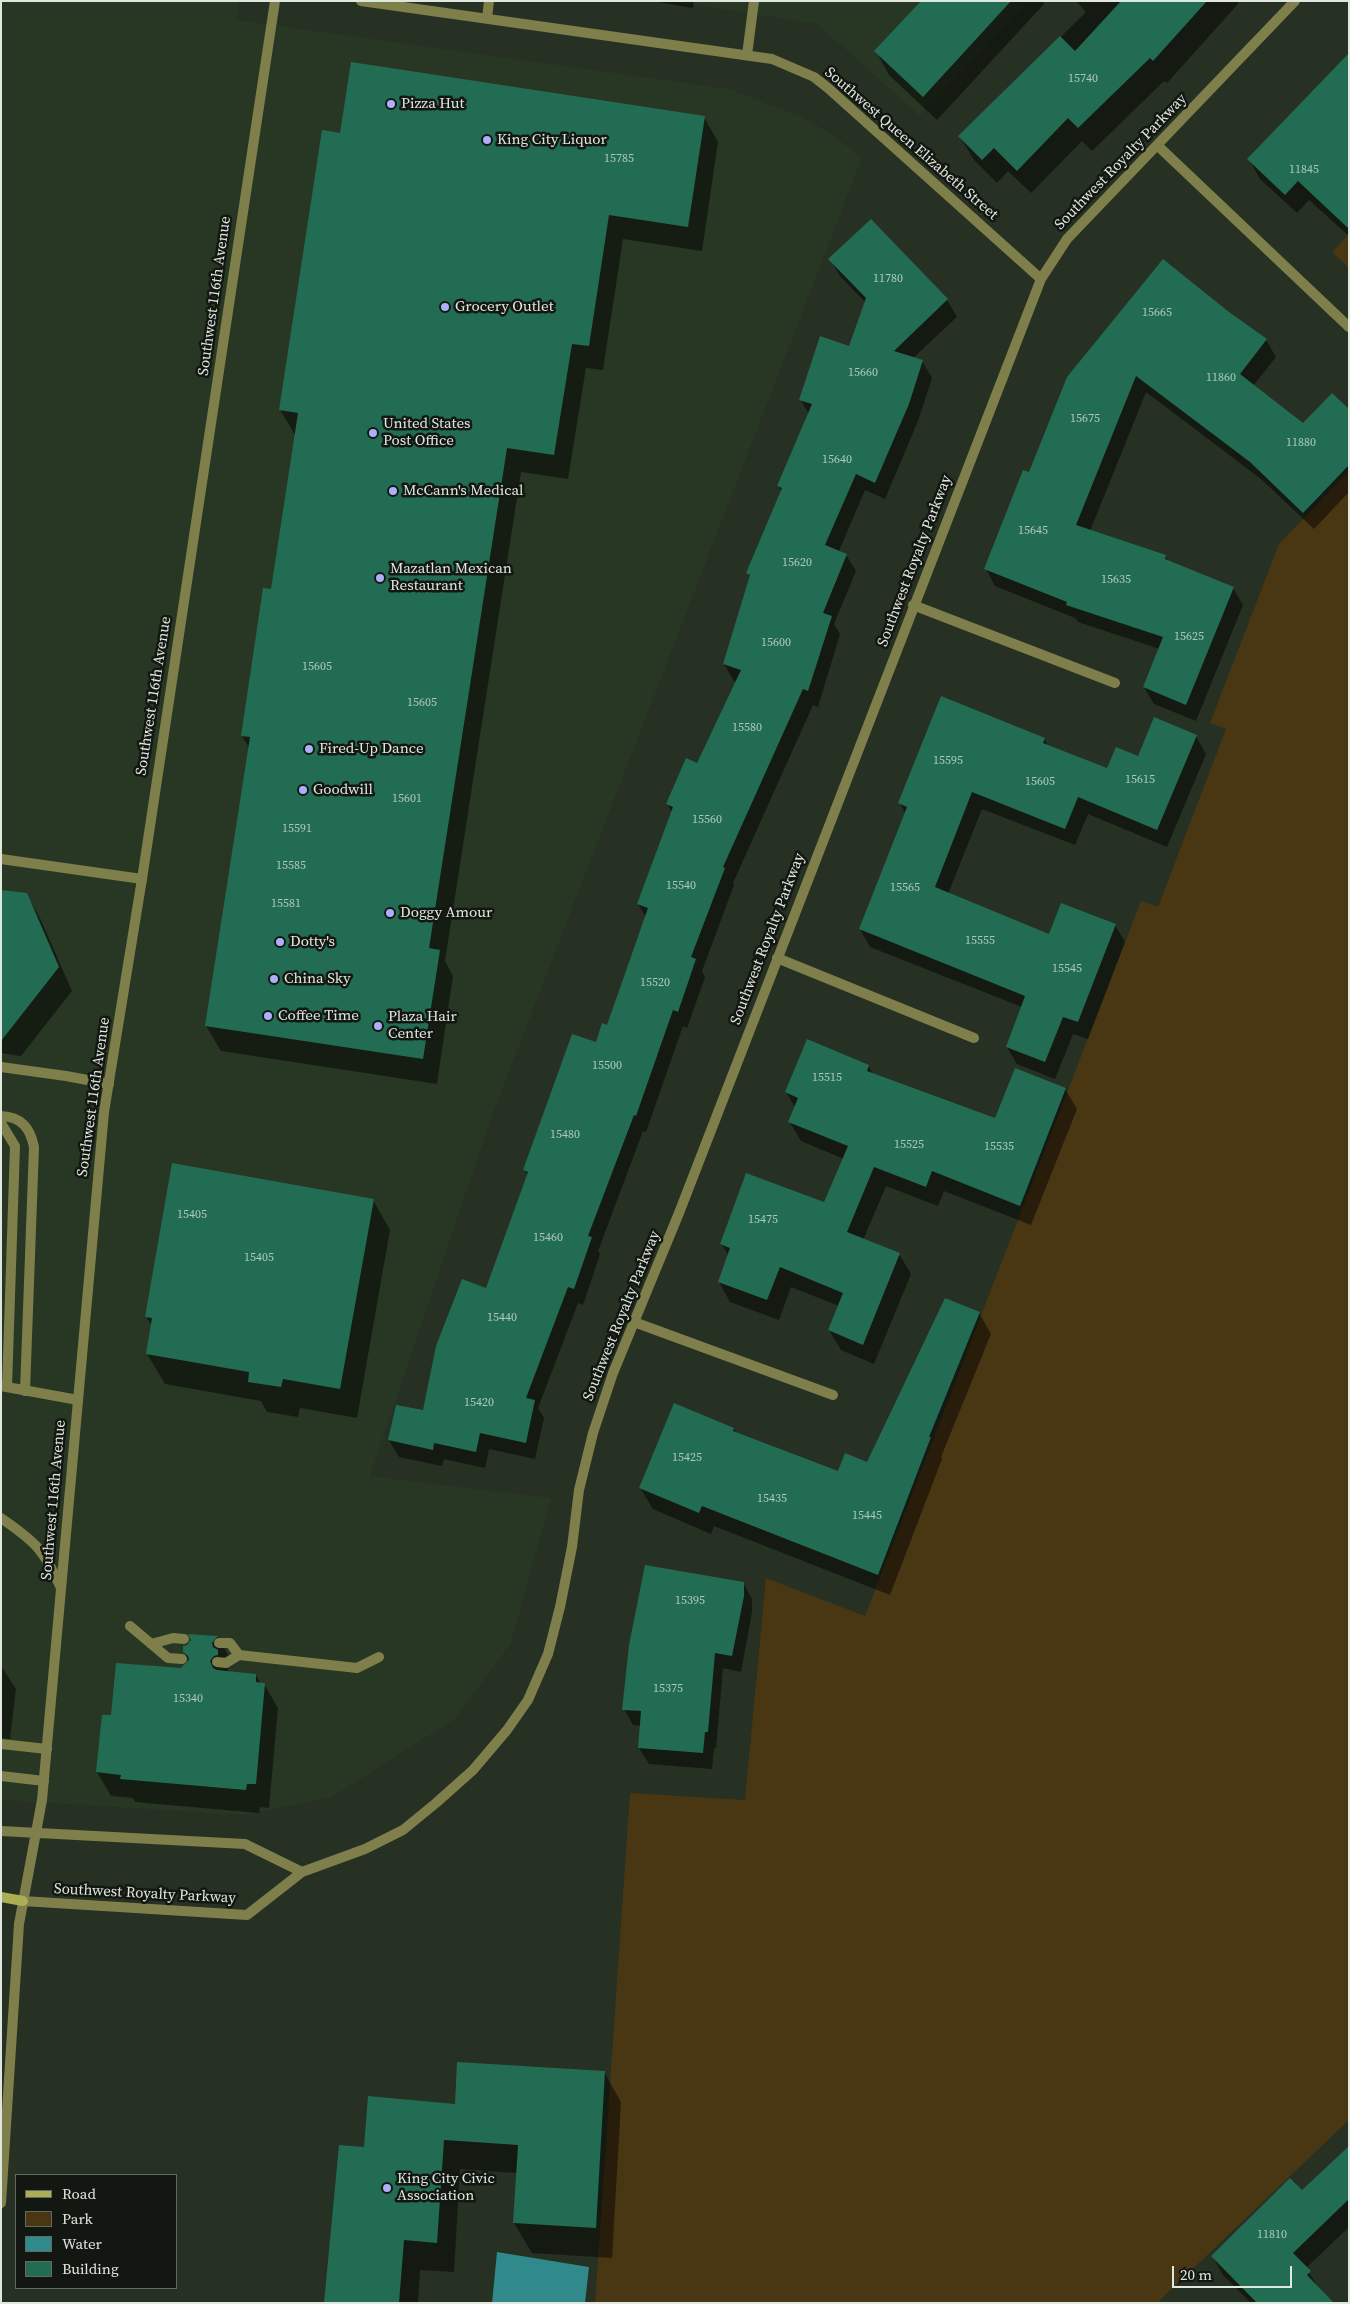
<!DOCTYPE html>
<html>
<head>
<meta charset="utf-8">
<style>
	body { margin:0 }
	#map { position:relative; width:1350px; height:2304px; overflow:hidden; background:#263023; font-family:"Source Serif 4",serif }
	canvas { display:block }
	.frame { position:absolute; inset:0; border:2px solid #e0e7de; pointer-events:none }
	.legend { position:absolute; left:15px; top:2174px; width:162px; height:115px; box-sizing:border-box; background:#121711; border:1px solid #646a63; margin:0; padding:6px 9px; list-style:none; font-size:15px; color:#e0e7de }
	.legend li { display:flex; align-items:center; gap:10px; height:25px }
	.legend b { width:25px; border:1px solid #646a63 }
	.scale { position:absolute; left:1172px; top:2266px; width:120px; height:22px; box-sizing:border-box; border:2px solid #e0e7de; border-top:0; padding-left:6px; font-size:15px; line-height:18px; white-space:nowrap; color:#e0e7de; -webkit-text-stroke:4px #121711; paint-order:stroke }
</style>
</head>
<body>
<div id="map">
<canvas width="1350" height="2304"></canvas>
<div class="frame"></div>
<ul class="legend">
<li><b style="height:6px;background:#acae56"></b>Road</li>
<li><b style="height:14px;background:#493713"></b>Park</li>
<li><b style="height:14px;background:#308a8b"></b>Water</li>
<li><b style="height:14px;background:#226c54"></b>Building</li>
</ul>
<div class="scale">20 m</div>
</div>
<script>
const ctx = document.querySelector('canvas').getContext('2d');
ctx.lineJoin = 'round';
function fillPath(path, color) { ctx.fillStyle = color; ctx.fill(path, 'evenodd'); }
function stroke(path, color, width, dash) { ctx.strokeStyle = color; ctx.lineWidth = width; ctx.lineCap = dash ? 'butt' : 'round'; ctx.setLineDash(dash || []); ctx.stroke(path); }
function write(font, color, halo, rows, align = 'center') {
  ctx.font = font + ' "Source Serif 4",serif'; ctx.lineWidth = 5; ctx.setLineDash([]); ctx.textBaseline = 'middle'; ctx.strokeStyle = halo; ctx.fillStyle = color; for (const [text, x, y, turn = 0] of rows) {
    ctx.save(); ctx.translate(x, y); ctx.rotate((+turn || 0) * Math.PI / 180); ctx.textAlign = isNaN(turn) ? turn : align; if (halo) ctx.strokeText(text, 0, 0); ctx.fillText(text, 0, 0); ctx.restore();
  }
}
fillPath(new Path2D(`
	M 1,1 L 239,1 L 237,20 L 729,89 L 802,117 L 833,135 L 862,158 L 493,1113 L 370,1476 L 551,1498 L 511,1643 L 455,1719 L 332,1797 L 246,1815 L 1,1800 Z
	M 670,1 L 1030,1 L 920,116 L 817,24 Z`), '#283724');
fillPath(new Path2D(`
	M 1349,234 L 1349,268 L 1332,252 Z
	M 1349,471 L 1349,2120 L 1157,2303 L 595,2303 L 630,1793 L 745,1800 L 766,1578 L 865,1616 L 1141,901 L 1158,907 L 1226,729 L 1210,723 L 1279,544 Z`), '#493713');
fillPath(new Path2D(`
	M 497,2252 L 589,2267 L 585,2303 L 492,2303 Z`), '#308a8b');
fillPath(new Path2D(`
	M 652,1 L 694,1 L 693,8 Z
	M 922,1 L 1042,1 L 1044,4 L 937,120 L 889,75 L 876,51 Z
	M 1076,1 L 1237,1 L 1238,4 L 1167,83 L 1164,81 L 1092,151 L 1082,141 L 1031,193 L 1008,171 L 997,183 L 974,160 L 960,137 L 1086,12 Z
	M 1349,55 L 1349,236 L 1309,200 L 1297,213 L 1260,179 L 1249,159 Z
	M 704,117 L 718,142 L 702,251 L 623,239 L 603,370 L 586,368 L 568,479 L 521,472 L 445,961 L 453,976 L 437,1084 L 221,1051 L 206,1026 L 249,748 L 242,736 L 272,591 L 295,435 L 280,410 L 341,134 Z
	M 830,259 L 947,300 L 957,317 L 913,358 L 922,361 L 932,378 L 918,421 L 885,499 L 865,490 L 839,551 L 846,555 L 856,571 L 834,624 L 840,634 L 818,707 L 813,705 L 733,883 L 734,885 L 702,971 L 705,977 L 687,1028 L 683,1026 L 646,1132 L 643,1131 L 598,1251 L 600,1254 L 583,1305 L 578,1303 L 538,1408 L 544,1418 L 535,1459 L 489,1449 L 485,1468 L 444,1459 L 442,1466 L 399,1457 L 389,1440 L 424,1412 L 487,1290 L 528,1175 L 524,1170 L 608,1027 L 646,917 L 638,904 L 672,812 L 667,804 L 698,764 L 737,682 L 734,681 L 724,664 L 751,578 L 748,573 L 782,492 L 778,486 L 809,414 L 800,399 L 849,347 L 866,303 L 840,276 Z
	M 1228,313 L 1266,340 L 1276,357 L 1253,386 L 1303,424 L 1349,410 L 1349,492 L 1314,529 L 1261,479 L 1146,392 L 1090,531 L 1165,556 L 1169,562 L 1233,588 L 1243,605 L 1196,721 L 1154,704 L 1144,687 L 1160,649 L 1078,622 L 1075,618 L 995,586 L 986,569 L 1030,474 L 1068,378 Z
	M 1196,736 L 1206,754 L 1167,847 L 1088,814 L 1075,845 L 982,809 L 948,894 L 1050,936 L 1115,925 L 1125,942 L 1088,1039 L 1073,1034 L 1055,1079 L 1017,1064 L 1007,1047 L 1022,1007 L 870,947 L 860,929 L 905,813 L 900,803 L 1044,739 L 1049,747 L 1108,770 Z
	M 1,891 L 26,894 L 40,918 L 72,991 L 21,1056 L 1,1053 Z
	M 868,1066 L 873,1074 L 996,1120 L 1065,1089 L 1077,1109 L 1031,1225 L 944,1191 L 938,1206 L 886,1186 L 863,1240 L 899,1254 L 911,1274 L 874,1364 L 841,1350 L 829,1330 L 839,1306 L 791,1287 L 779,1320 L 730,1302 L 719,1282 L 728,1255 L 722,1244 L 825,1203 L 844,1159 L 801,1141 L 789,1121 L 795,1107 L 786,1092 Z
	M 373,1200 L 390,1230 L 357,1418 L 300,1408 L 298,1417 L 267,1412 L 261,1401 L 165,1384 L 147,1354 L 152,1326 L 146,1317 Z
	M 979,1313 L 991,1334 L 941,1457 L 942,1459 L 890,1595 L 714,1526 L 711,1534 L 653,1509 L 640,1488 L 734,1429 L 736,1433 L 838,1473 L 868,1464 Z
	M 743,1583 L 752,1599 L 752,1612 L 741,1672 L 723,1668 L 716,1748 L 714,1748 L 712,1769 L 649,1764 L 639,1748 L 641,1726 L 633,1725 L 624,1709 Z
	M 190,1635 L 218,1637 L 231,1660 L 226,1666 L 230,1673 L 256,1675 L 261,1684 L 264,1684 L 278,1708 L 269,1808 L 260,1807 L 259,1813 L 135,1802 L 133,1798 L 111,1796 L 97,1772 L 112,1717 L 182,1670 L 189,1661 L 184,1652 L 192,1640 Z
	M 1,1666 L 16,1689 L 10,1739 L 1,1738 Z
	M 604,2072 L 621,2102 L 612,2258 L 532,2253 L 514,2223 L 517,2173 L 460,2169 L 454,2272 L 420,2270 L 418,2303 L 325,2303 L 340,2146 L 365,2149 L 456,2105 Z
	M 1349,2148 L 1349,2227 L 1306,2268 L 1320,2290 L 1332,2303 L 1251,2303 L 1223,2275 L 1213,2257 L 1302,2191 Z`), '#0007');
fillPath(new Path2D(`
	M 921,1 L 1011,1 L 923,97 L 874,51 Z
	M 1121,1 L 1207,1 L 1153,61 L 1150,58 L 1078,128 L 1068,118 L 1017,171 L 994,148 L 982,160 L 958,136 L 1060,36 L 1075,51 Z
	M 1349,53 L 1349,229 L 1298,181 L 1285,195 L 1247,159 Z
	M 351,62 L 705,116 L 688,227 L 609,215 L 589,346 L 572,344 L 554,455 L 507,448 L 429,948 L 440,950 L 423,1059 L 205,1026 L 250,737 L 241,736 L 263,588 L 271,589 L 298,413 L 279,410 L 322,130 L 340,133 Z
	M 871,219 L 948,299 L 894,351 L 923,360 L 909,404 L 875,483 L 856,474 L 825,545 L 847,554 L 823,613 L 832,616 L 808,691 L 803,689 L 723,867 L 725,868 L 691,957 L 696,959 L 678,1012 L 673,1010 L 636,1116 L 634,1115 L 588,1236 L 592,1237 L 574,1289 L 568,1287 L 526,1398 L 535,1400 L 526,1443 L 480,1433 L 476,1452 L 434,1443 L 433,1450 L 388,1440 L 396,1405 L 423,1410 L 436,1346 L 462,1279 L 486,1288 L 528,1172 L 523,1170 L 572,1034 L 596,1042 L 602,1023 L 607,1025 L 648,908 L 637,904 L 673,807 L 666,804 L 686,758 L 697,763 L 741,670 L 723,664 L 750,575 L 746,573 L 782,488 L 777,486 L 812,404 L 799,400 L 820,336 L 849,346 L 866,298 L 828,259 Z
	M 1163,259 L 1229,312 L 1267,339 L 1240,374 L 1303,423 L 1332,393 L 1349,409 L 1349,465 L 1303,513 L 1250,462 L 1136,376 L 1076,525 L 1166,555 L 1165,559 L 1234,587 L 1186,705 L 1143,687 L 1163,637 L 1066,605 L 1067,602 L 984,569 L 1023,470 L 1029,472 L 1067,377 Z
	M 941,696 L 1045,738 L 1043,743 L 1107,768 L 1116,747 L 1138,756 L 1154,717 L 1197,735 L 1157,830 L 1078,797 L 1065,829 L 972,792 L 935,887 L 1049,934 L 1061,903 L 1116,924 L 1078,1022 L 1063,1017 L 1045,1062 L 1006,1047 L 1025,996 L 859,929 L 907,807 L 898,803 Z
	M 1,890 L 27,893 L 59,967 L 1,1041 Z
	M 807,1039 L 869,1065 L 867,1071 L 995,1118 L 1015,1068 L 1066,1088 L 1020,1206 L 932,1171 L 926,1187 L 874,1167 L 847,1232 L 900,1253 L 863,1345 L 828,1330 L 843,1293 L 780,1267 L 767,1300 L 718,1282 L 730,1248 L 720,1244 L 746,1173 L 824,1202 L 848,1146 L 788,1122 L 798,1098 L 785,1092 Z
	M 172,1163 L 374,1199 L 340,1389 L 283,1379 L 281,1387 L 248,1382 L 249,1372 L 146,1354 L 152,1318 L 145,1317 Z
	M 945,1298 L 980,1312 L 929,1437 L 931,1437 L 878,1575 L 702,1506 L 699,1513 L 639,1488 L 674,1403 L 734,1428 L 733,1431 L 838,1471 L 845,1453 L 867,1462 Z
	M 645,1565 L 744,1582 L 744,1596 L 732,1656 L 715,1653 L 708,1732 L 705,1732 L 703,1753 L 638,1748 L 641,1711 L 622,1710 L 629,1645 Z
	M 188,1634 L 218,1636 L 212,1643 L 213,1647 L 218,1650 L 218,1655 L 214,1656 L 210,1661 L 213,1668 L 217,1670 L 256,1674 L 256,1682 L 265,1683 L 256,1784 L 247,1784 L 246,1790 L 120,1779 L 121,1775 L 96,1772 L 102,1715 L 111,1715 L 116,1663 L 181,1668 L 189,1660 L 188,1656 L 183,1652 L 183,1646 L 187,1645 L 191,1640 Z
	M 457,2062 L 605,2071 L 596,2228 L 513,2223 L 518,2145 L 444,2140 L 437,2243 L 404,2240 L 399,2303 L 324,2303 L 339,2145 L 364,2147 L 368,2096 L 455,2104 Z
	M 1349,2146 L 1349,2199 L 1293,2253 L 1311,2271 L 1307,2275 L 1334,2303 L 1257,2303 L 1211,2256 L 1290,2178 L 1302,2190 Z`), '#226c54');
stroke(new Path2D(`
	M 487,18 L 489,1
	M 747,55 L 754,1
	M 1,859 L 142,879
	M 1,1067 L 66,1076 L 109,1084
	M 1,1116 C 22,1117 30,1128 34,1147 L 25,1391
	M 1,1123 L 15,1146 L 7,1387
	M 1,1386 L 78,1400
	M 1,1518 C 36,1542 43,1549 61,1588
	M 130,1626 L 168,1658 L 182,1659
	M 219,1643 L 230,1643 L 239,1655
	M 151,1644 L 173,1638 L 184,1639
	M 217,1662 L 226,1663 L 239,1655 L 357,1668 L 379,1657
	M 1,1744 L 47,1749
	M 1,1776 L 44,1781`), '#7e7f4a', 10);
stroke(new Path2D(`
	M 361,1 L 772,59 L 814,77 L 828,88 L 1041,279
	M 1157,145 L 1349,327
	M 913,605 L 1115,683
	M 777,958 L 974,1038
	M 634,1322 L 833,1395
	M 1,1831 L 245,1844 L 302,1872
	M 23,1901 L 247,1915 L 302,1872 L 365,1849 L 403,1830 L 436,1803 L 473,1770 L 507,1730 L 528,1700 L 548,1654 L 560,1607 L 572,1547 L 579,1490 L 593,1433 L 613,1373 L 679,1213 L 1041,279 L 1067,239 L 1295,1
	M 1,2203 L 19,1924 L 42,1800 L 104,1112 L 142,879 L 275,1`), '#7e7f4a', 10);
stroke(new Path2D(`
	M 1,1897 L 23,1901`), '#acae56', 10);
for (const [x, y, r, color] of [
	[391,104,5,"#adaffb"],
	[487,140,5,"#adaffb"],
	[445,307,5,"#adaffb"],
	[373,433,5,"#adaffb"],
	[393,491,5,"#adaffb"],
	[380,578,5,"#adaffb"],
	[309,749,5,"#adaffb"],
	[303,790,5,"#adaffb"],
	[390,913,5,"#adaffb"],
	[280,942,5,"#adaffb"],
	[274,979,5,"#adaffb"],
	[268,1016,5,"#adaffb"],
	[378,1026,5,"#adaffb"],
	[387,2188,5,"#adaffb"]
]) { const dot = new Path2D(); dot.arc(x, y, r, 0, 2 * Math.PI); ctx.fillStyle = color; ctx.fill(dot); stroke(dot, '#121711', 2); }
write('12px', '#b0c8bc', null, [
	["15740",1083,79],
	["15785",619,159],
	["11845",1304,170],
	["11780",888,279],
	["15665",1157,313],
	["15660",863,373],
	["11860",1221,378],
	["15675",1085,419],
	["11880",1301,443],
	["15640",837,460],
	["15645",1033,531],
	["15620",797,563],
	["15635",1116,580],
	["15625",1189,637],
	["15600",776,643],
	["15605",317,667],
	["15605",422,703],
	["15580",747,728],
	["15595",948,761],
	["15615",1140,780],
	["15605",1040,782],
	["15601",407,799],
	["15560",707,820],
	["15591",297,829],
	["15585",291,866],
	["15540",681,886],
	["15565",905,888],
	["15581",286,904],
	["15555",980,941],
	["15545",1067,969],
	["15520",655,983],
	["15500",607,1066],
	["15515",827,1078],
	["15480",565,1135],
	["15525",909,1145],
	["15535",999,1147],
	["15405",192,1215],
	["15475",763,1220],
	["15460",548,1238],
	["15405",259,1258],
	["15440",502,1318],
	["15420",479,1403],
	["15425",687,1458],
	["15435",772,1499],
	["15445",867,1516],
	["15395",690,1601],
	["15375",668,1689],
	["15340",188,1699],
	["11810",1272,2235]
]);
write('15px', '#e0e7de', '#121711', [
	["Pizza Hut",401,104],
	["King City Liquor",497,140],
	["Grocery Outlet",455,307],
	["United States",383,424],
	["Post Office",383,441],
	["McCann's Medical",403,491],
	["Mazatlan Mexican",390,569],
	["Restaurant",390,586],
	["Fired-Up Dance",319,749],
	["Goodwill",313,790],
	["Doggy Amour",400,913],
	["Dotty's",290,942],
	["China Sky",284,979],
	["Coffee Time",278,1016],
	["Plaza Hair",388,1017],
	["Center",388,1034],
	["King City Civic",397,2179],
	["Association",397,2196]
], 'left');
write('15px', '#e0e7de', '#121711', [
	["Southwest Queen Elizabeth Street",911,144,41],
	["Southwest Royalty Parkway",1121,162,-46],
	["Southwest 116th Avenue",215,296,-82],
	["Southwest Royalty Parkway",915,561,-69],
	["Southwest 116th Avenue",154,696,-81],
	["Southwest Royalty Parkway",768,939,-69],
	["Southwest 116th Avenue",94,1097,-82],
	["Southwest Royalty Parkway",622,1316,-68],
	["Southwest 116th Avenue",54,1500,-85],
	["Southwest Royalty Parkway",145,1894,3]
]);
</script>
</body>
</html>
